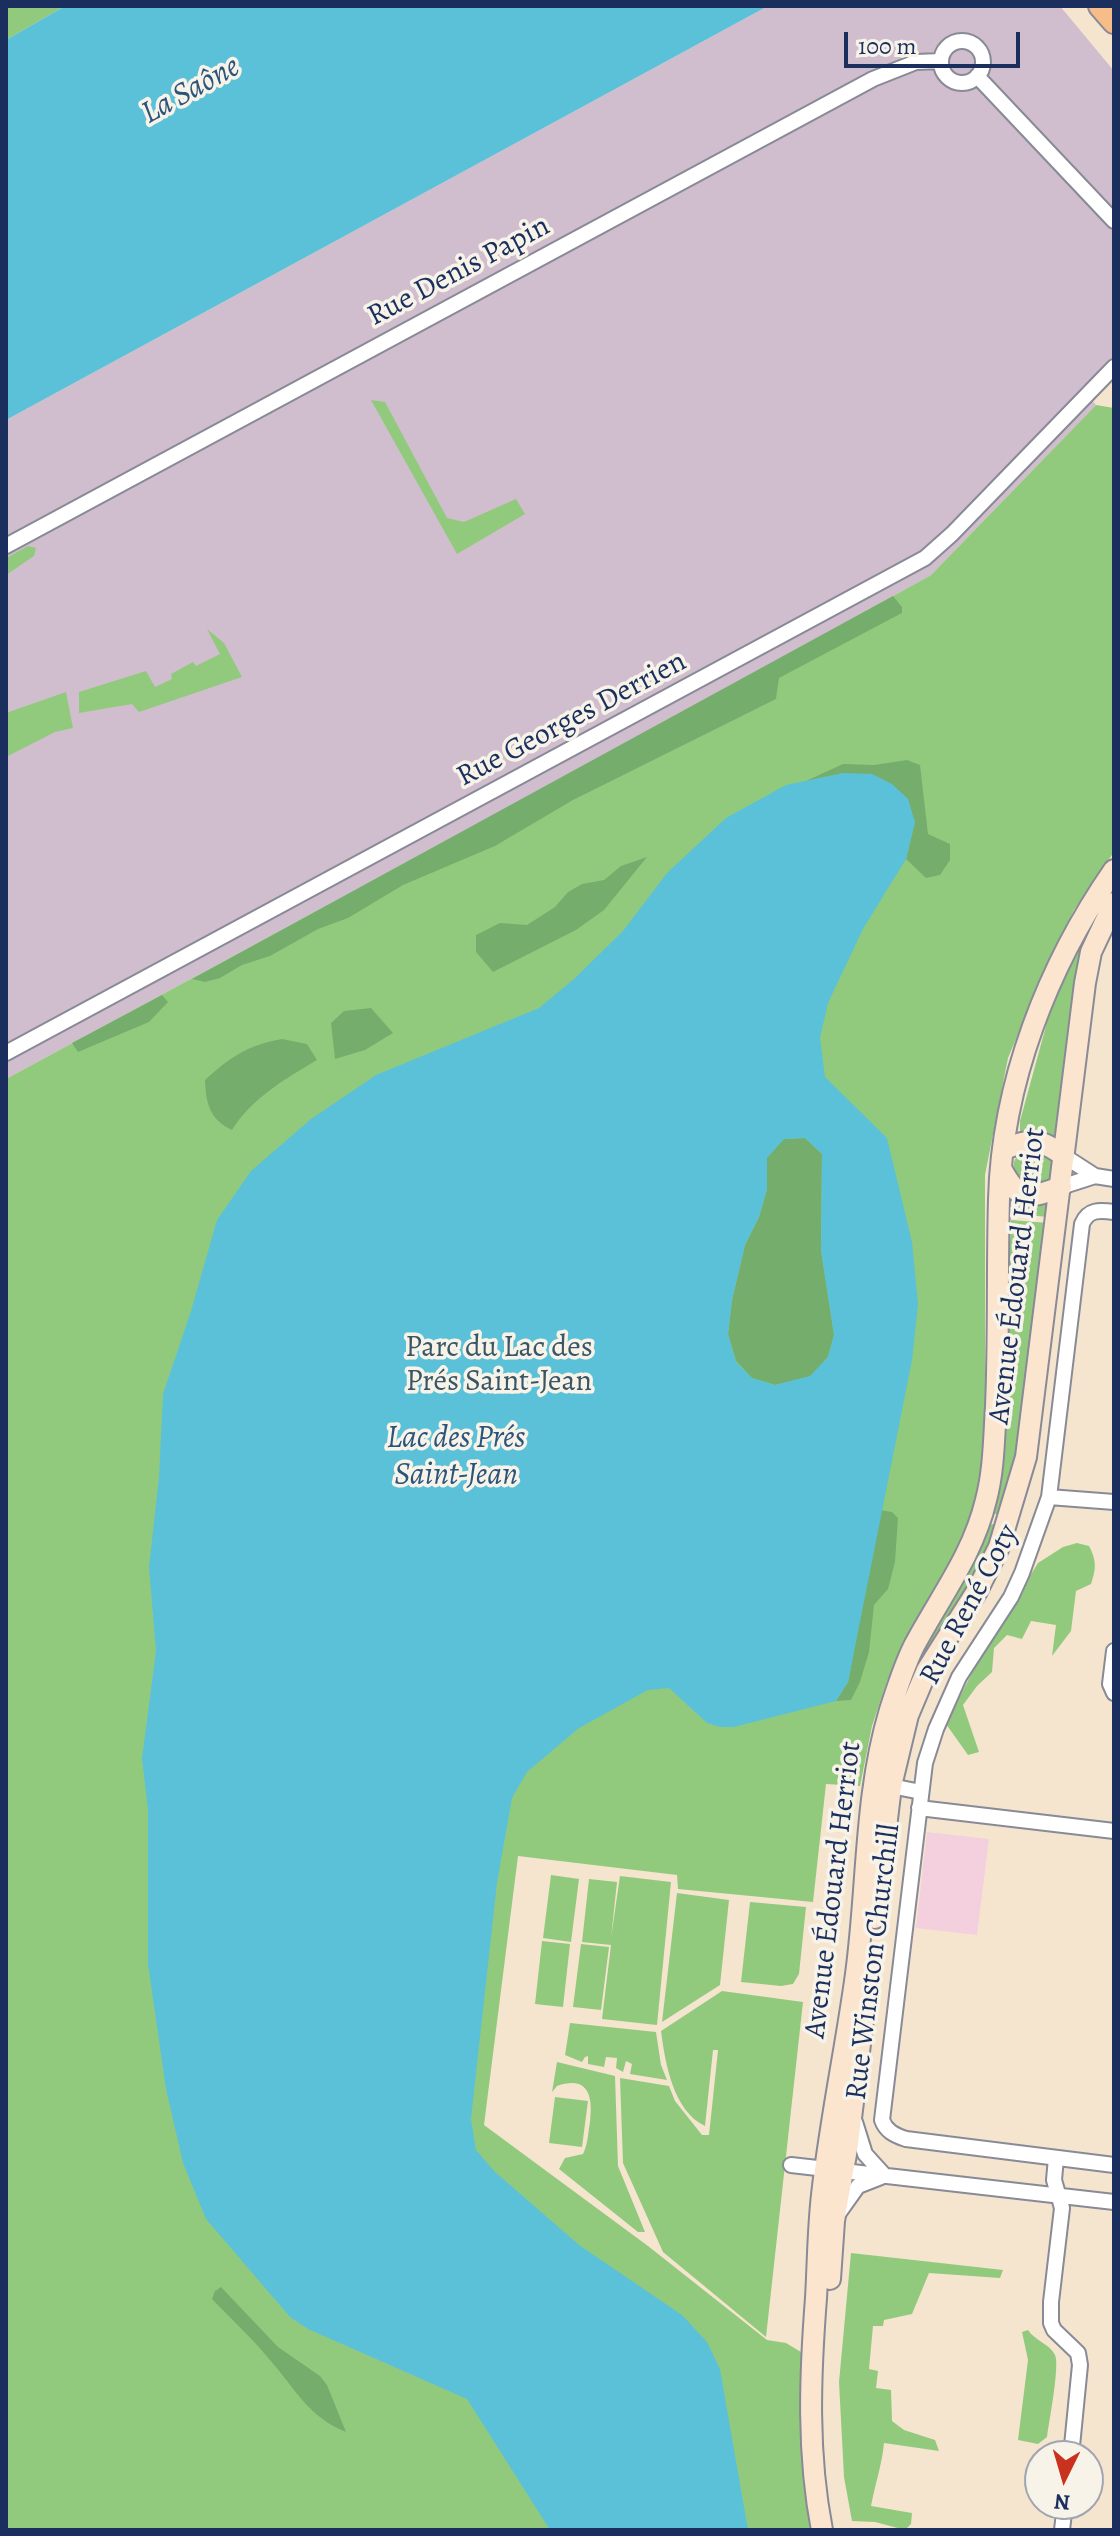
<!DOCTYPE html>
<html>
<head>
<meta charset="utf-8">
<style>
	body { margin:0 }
	#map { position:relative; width:1120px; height:2536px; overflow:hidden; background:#f5e5cf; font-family:Alegreya,serif }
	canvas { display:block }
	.frame { position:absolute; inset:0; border:8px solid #1b2f5e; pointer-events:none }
	.north { position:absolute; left:1024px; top:2440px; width:80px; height:80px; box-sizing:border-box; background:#f7f3e8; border:2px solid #9fa5b1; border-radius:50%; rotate:185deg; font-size:22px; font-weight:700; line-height:32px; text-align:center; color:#1b2f5e }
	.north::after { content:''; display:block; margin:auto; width:28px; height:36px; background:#c8321e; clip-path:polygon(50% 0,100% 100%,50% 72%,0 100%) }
	.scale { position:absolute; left:844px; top:32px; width:176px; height:36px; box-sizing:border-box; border:4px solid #1b2f5e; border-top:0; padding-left:10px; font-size:24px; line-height:28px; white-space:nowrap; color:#1b2f5e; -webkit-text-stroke:6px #f7f3e8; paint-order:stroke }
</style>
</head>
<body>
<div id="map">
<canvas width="1120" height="2536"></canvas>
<div class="frame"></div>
<div class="north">N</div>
<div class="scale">100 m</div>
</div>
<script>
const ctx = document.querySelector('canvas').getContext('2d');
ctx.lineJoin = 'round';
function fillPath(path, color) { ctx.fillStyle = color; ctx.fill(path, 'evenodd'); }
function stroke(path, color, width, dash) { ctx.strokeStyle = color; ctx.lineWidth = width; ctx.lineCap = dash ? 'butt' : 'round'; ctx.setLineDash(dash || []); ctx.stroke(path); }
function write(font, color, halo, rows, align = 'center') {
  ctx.font = font + ' Alegreya,serif'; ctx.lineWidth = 7; ctx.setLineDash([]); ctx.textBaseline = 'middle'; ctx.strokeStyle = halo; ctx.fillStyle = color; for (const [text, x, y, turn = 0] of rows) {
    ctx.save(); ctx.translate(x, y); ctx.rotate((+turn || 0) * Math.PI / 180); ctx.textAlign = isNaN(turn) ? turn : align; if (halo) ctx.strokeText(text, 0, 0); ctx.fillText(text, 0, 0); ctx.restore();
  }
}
fillPath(new Path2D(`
	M 927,1832 L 989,1839 L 977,1935 L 916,1928 Z`), '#f4cfde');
fillPath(new Path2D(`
	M 768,6 L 1060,6 L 1114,71 L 1114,359 L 1083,390 L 1096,405 L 931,575 L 688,710 L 6,1079 L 6,420 Z`), '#d0bdce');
fillPath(new Path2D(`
	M 6,6 L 65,6 L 6,40 Z
	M 371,400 L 385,402 L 447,518 L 464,522 L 516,499 L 525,514 L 457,554 Z
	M 1096,405 L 1114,408 L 1114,852 L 1074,910 L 1046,967 L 1008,1058 L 985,1175 L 985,1414 L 980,1484 L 972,1512 L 941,1582 L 887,1681 L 872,1726 L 860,1786 L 826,1784 L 813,1902 L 678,1889 L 677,1875 L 518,1856 L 484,2125 L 648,2246 L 767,2340 L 786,2343 L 801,2352 L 814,2530 L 6,2530 L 6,1079 L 688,710 L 931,575 Z
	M 28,546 L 36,548 L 34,556 L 6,575 L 6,558 Z
	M 207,629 L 224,643 L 242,677 L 139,712 L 132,704 L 79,713 L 79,692 L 146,671 L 155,687 L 172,679 L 171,674 L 193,662 L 196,666 L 220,654 Z
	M 66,692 L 73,728 L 55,732 L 6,757 L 6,713 Z
	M 1105,895 L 1054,1139 L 1020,1132 L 1020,1121 L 1052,1004 L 1068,958 Z
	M 1039,1147 L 1055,1163 L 1050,1179 L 1030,1189 L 1013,1174 L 1014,1162 L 1018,1153 Z
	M 1015,1200 L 1045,1201 L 1049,1203 L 1047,1217 L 1011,1213 Z
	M 1011,1220 L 1048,1223 L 1019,1454 L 1006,1514 L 995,1514 L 989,1519 L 1002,1406 Z
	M 998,1523 L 1002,1524 L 898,1725 L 907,1674 L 980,1527 Z
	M 1077,1543 L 1089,1546 C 1097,1561 1096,1569 1091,1584 L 1076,1591 L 1071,1631 L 1052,1656 L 1056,1625 L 1031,1621 L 1022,1639 L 1007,1635 L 994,1648 L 992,1672 L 977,1686 L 963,1705 L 979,1752 L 968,1755 L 946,1724 L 982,1653 L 1038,1563 L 1063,1547 Z
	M 551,1875 L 579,1879 L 571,1942 L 543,1938 Z
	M 620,1876 L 671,1882 L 657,2025 L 602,2019 L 611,1945 L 582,1942 L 589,1879 L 617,1882 L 611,1938 Z
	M 677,1893 L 729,1900 L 720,1985 L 662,2022 Z
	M 750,1902 L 806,1907 L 799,1974 L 793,1984 L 781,1986 L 741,1982 Z
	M 542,1941 L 570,1944 L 563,2007 L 535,2004 Z
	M 581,1944 L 609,1947 L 601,2010 L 573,2007 Z
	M 722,1991 L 803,2002 L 766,2337 L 663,2252 L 623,2163 L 620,2078 L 669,2086 L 675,2101 L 702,2135 L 709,2135 L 718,2050 L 713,2050 L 705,2126 C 673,2111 665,2062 661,2031 Z
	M 570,2023 L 656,2032 L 661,2065 L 667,2080 L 630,2074 L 632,2064 L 626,2061 L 623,2072 L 616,2068 L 617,2058 L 606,2057 L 604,2067 L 588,2064 L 588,2056 L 585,2057 L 582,2062 L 565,2055 Z
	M 557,2062 L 615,2076 L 618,2166 L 645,2232 L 638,2232 L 559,2169 L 565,2158 L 583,2154 C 588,2144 588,2133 590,2122 C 593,2097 589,2075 557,2086 L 552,2092 Z
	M 555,2097 L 588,2101 L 582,2147 L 549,2143 Z
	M 851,2253 L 1003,2270 L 1000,2278 L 929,2273 L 912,2314 L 884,2320 L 883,2326 L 873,2326 L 869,2369 L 878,2371 L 876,2388 L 891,2390 L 892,2421 L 904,2430 L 935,2440 L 939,2451 L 884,2443 C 882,2465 875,2484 871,2506 L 912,2513 L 911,2524 L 905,2530 L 875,2522 L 852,2521 L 844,2477 L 839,2382 Z
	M 1028,2330 C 1034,2340 1050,2344 1055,2355 C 1060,2365 1049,2422 1047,2437 L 1038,2444 L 1018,2440 L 1028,2360 L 1022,2332 Z`), '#92ca7d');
fillPath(new Path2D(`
	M 893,596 L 902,607 L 902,613 L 779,678 L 776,699 L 573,800 L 495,846 L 403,885 L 348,918 L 318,929 L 270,956 L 242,965 L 220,978 L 205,982 L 192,979 Z
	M 907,760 L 920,765 L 928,834 L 950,844 L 950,860 L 940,875 L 926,878 L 906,859 L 915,821 L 806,781 L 843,764 L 874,765 Z
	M 647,857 L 604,910 L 576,930 L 493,972 L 476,952 L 476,935 L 500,923 L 527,925 L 555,907 L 568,892 L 582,884 L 604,880 L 621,866 Z
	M 162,995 L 168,1002 L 149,1022 L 78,1052 L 72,1043 Z
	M 371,1008 L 393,1033 L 365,1050 L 335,1059 L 331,1023 L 344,1011 Z
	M 282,1039 L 307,1044 L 317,1060 C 285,1079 252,1098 232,1130 C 209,1119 206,1103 205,1080 C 230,1057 248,1045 282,1039 Z
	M 805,1138 L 822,1154 L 821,1250 L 834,1335 L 828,1357 L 810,1377 L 775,1385 L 752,1378 L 736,1361 L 728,1334 L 732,1300 L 745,1245 L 759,1217 L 767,1189 L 767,1157 L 784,1139 Z
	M 880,1510 L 892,1512 L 898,1518 L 895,1562 L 888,1589 L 874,1605 L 869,1652 L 860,1682 L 851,1700 L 836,1701 L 848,1682 Z
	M 221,2287 L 278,2347 L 320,2376 L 327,2385 L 346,2432 C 308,2417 295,2388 269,2359 C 252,2338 231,2319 212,2299 L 215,2291 Z`), '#75ae6c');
fillPath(new Path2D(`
	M 65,6 L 768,6 L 6,420 L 6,40 Z
	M 843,773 L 872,774 L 892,784 L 908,799 L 915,822 L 906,859 L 863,929 L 828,1003 L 820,1038 L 825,1077 L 887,1138 L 912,1242 L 918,1304 L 912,1360 L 848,1682 L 836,1701 L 734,1727 L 720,1727 L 707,1723 L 669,1688 L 648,1690 L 579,1728 L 527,1772 L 512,1798 L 497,1883 L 471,2119 L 476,2150 L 494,2171 L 579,2245 L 682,2315 L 707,2342 L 720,2369 L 748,2530 L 550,2530 L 467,2399 L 308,2329 L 290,2317 L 206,2219 L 183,2163 L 166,2089 L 148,1964 L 148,1810 L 142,1758 L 156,1651 L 149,1567 L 159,1477 L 163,1394 L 191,1311 L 217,1220 L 251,1171 L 311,1119 L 376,1075 L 539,1008 L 574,979 L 623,931 L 667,873 L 726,818 L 786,785 ZM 805,1138 L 822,1154 L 821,1250 L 834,1335 L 828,1357 L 810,1376 L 775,1385 L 752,1378 L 736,1362 L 728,1334 L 732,1300 L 745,1245 L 759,1217 L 767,1189 L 767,1158 L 784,1139 Z`), '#5bc1d8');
const street = new Path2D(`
	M941 62a21 21 0 1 1 42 0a21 21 0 1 1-42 0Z
	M 977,76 L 1114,221
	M 6,546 L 873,79 L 916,62 L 941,61
	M 6,1053 L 925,558 L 952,534 L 1114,367
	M 1064,1156 L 1095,1176
	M 1061,1187 L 1095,1176 L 1114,1179
	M 1114,1212 C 1100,1210 1088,1209 1082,1224 L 1049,1497 L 1022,1573 L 1011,1597 L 959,1677 L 936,1729 L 925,1763 L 882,2120 C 886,2131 894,2135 906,2139 L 1114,2165
	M 1049,1497 L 1114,1502
	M 1114,1651 L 1110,1684 L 1114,1693
	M 891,1786 L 921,1792
	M 919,1808 L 1114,1831
	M 855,2122 L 865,2154 L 885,2176
	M 1056,2158 L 1054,2180 L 1062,2208 L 1051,2302 L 1051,2323 L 1054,2330 L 1078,2353 L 1080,2365 L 1071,2456
	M 791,2165 L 1114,2202
	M 838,2214 L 858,2186 L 881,2177
	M 1062,2530 L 1065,2504`);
const secondary = new Path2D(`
	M 1004,1149 C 1033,1138 1039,1138 1064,1156
	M 1002,1170 C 1020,1203 1029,1198 1061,1187
	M 875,1918 L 891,1786 L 908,1715 L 927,1670 L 977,1591 L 999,1547 L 1026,1457 L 1085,983 L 1091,952 L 1114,903
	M 830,2279 L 834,2221 L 848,2143 L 867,1986
	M 822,2530 C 807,2453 810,2376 816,2298 C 818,2264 818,2230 822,2195 C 830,2121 846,2048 856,1974 C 868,1886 864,1796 890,1710 C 897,1688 904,1666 914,1646 C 940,1597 973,1555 986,1500 C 994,1470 994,1437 996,1406 C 999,1337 997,1268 999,1199 C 1002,1083 1048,965 1114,870`);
const primary = new Path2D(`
	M 1100,6 L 1114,22`);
stroke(street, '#888a96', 18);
stroke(secondary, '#888a96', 24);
stroke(primary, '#888a96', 26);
stroke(street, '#fff', 14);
stroke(secondary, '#fce5cf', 20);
stroke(primary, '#f7bd88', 22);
write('30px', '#1b2f5e', '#f7f3e8', [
	["Rue Denis Papin",459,272,-28],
	["Rue Georges Derrien",572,720,-28],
	["Avenue Édouard Herriot",1018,1276,-83],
	["Rue René Coty",970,1605,-62],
	["Avenue Édouard Herriot",834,1890,-83],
	["Rue Winston Churchill",874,1962,-83]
]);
write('30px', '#395666', '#f7f3e8', [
	["Parc du Lac des",499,1349],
	["Prés Saint-Jean",499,1383]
]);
write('italic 32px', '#2b547c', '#f7f3e8', [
	["La Saône",191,91,-29],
	["Lac des Prés",456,1439],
	["Saint-Jean",456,1476]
]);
</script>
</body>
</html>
